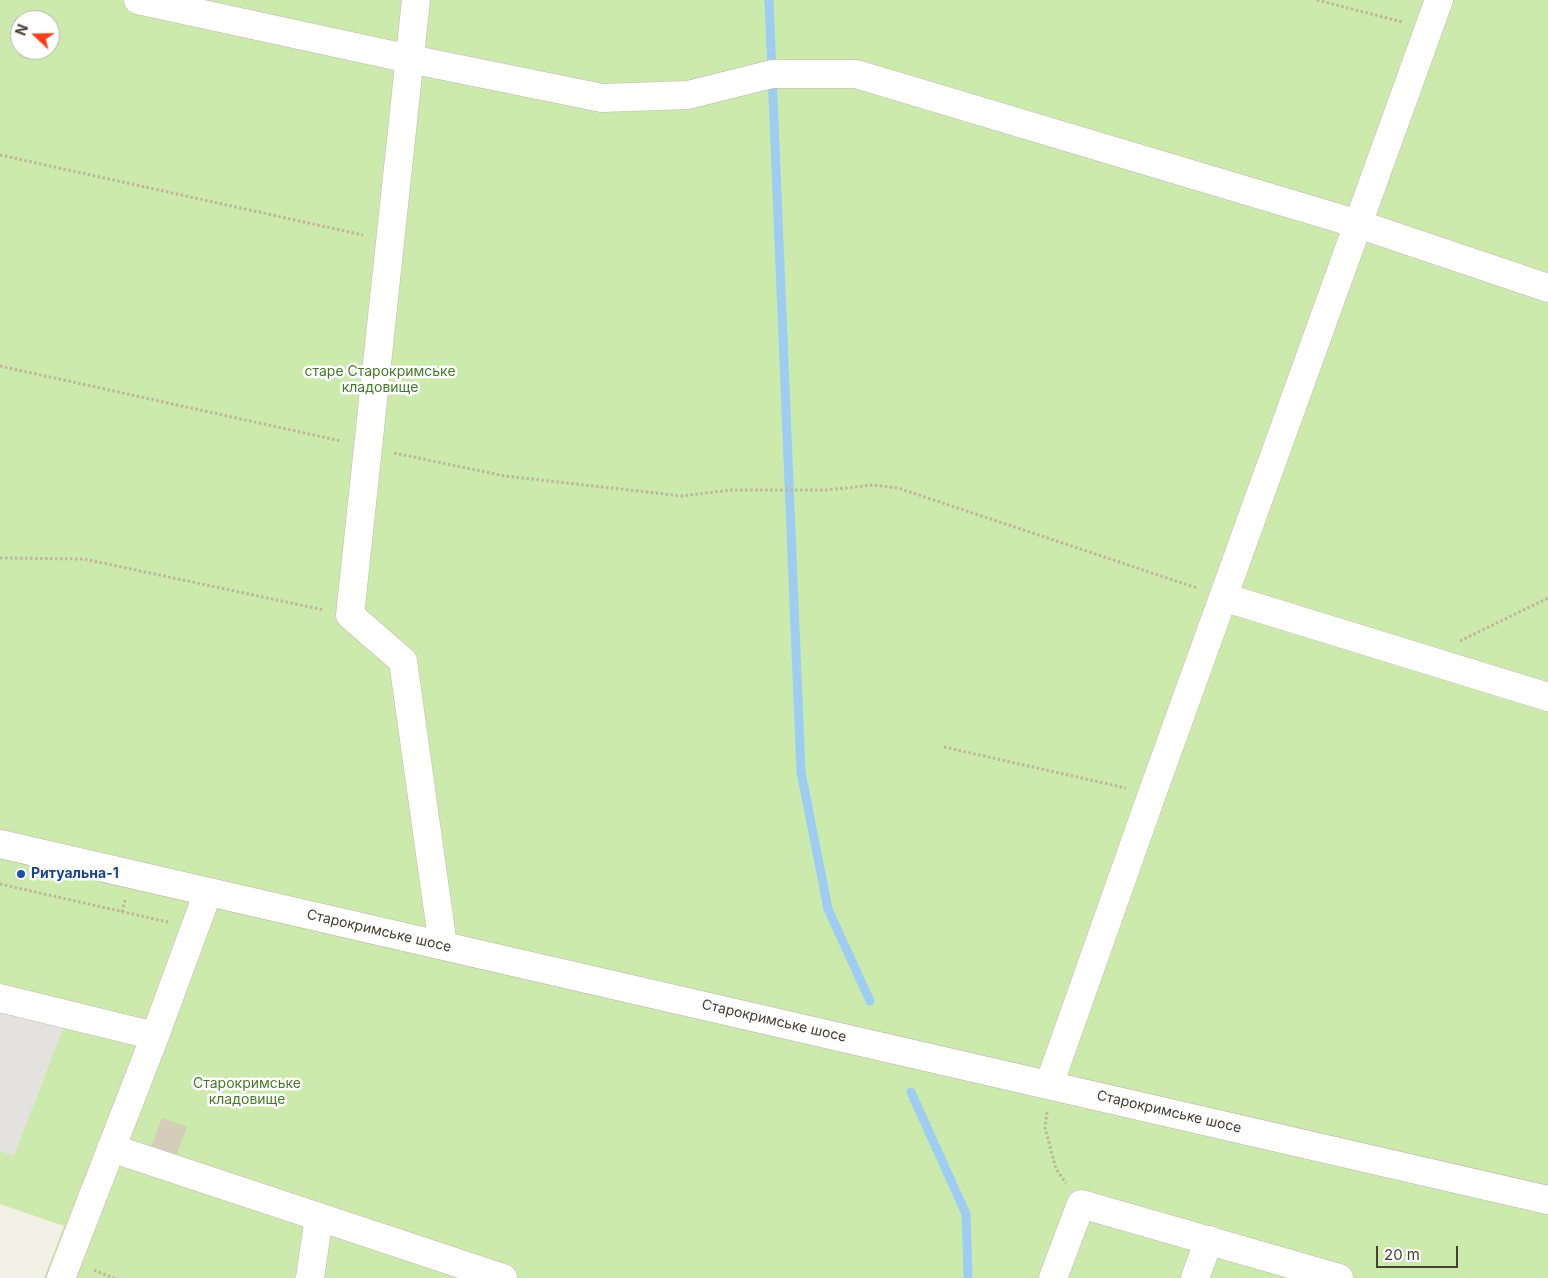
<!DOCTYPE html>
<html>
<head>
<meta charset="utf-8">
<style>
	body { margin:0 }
	#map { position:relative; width:1548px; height:1278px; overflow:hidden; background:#f3f0e5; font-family:Inter,sans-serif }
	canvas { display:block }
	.north { position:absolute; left:10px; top:10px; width:50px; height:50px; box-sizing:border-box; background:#fff; border:1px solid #b5b3ae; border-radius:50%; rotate:291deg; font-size:14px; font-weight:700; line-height:20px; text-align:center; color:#464034 }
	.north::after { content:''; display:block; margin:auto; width:18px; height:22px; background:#ff3e11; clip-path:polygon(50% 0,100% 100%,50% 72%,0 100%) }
	.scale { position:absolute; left:1376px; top:1246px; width:82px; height:22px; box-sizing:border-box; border:2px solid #464034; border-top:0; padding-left:6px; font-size:15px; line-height:18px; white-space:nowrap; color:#464034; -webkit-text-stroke:4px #fff; paint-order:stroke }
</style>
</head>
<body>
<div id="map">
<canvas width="1548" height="1278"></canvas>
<div class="north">N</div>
<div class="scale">20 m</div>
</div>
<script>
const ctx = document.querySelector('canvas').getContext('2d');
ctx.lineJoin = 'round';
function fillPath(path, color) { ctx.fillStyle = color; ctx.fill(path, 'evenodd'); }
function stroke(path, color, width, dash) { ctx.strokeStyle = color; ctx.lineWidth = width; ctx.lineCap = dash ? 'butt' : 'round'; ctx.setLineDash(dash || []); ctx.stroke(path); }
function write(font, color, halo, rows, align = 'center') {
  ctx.font = font + ' Inter,sans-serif'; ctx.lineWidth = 5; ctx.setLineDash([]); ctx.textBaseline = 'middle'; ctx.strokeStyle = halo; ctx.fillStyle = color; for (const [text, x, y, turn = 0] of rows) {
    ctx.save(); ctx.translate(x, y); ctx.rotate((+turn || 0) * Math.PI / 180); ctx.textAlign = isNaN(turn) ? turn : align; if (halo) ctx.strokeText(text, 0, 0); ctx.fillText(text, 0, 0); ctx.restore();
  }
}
fillPath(new Path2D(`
	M 0,0 L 1548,0 L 1548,1278 L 44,1278 L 64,1226 L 0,1204 L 0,1151 L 14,1155 L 0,1010 ZM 20,20 L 50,20 L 50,50 L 20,50 Z`), '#cbeaac');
fillPath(new Path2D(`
	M 0,1010 L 64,1026 L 14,1156 L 0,1151 Z`), '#e4e2de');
stroke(new Path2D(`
	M 769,0 L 801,772 L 828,909 L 870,1001
	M 911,1092 L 966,1214 L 968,1278`), '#9ecdf3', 9);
fillPath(new Path2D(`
	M 162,1118 L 187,1127 L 176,1156 L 151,1147 Z`), '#d6ccba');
const minor = new Path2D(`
	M 138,0 L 410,59 L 602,98 L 688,95 L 772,74 L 856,74 L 1358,224 L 1548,288
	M 416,0 L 350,615 L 403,661 L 443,946
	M 1223,597 L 1548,697
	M 0,844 L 1548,1200
	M 0,998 L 155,1036
	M 1049,1085 L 1152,794 L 1439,0
	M 111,1148 L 503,1278
	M 61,1278 L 155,1036 L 208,892
	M 310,1278 L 319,1217
	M 1053,1278 L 1081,1204 L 1339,1278
	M 1195,1278 L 1209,1240`);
stroke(minor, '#c2bbaa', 29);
stroke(new Path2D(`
	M 1317,0 L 1402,22
	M 0,155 L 363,235
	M 0,366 L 341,441
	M 394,453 L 505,476 L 682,496 L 730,490 L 826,490 L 873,485 L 898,488 L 1197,588
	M 0,558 L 84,559 L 324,610
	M 1460,641 L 1548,598
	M 944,747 L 1126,788
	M 0,884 L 168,922
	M 122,912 L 125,900
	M 1047,1112 L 1045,1128 L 1056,1169 L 1066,1183
	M 94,1270 L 114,1278`), '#c2b598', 3, [2.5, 2.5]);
stroke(minor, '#fff', 28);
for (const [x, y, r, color] of [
	[21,874,5,"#1a4fb4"]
]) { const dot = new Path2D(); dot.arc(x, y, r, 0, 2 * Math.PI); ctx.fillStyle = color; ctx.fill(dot); stroke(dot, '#fff', 2); }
write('14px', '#427b25', '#fff', [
	["старе Старокримське",380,372],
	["кладовище",380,388],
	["Старокримське",247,1084],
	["кладовище",247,1100]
]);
write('bold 14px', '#164399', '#fff', [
	["Ритуальна-1",31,874]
], 'left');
write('14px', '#464034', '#fff', [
	["Старокримське шосе",379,931,13],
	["Старокримське шосе",774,1021,13],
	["Старокримське шосе",1169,1112,13]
]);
</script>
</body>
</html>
